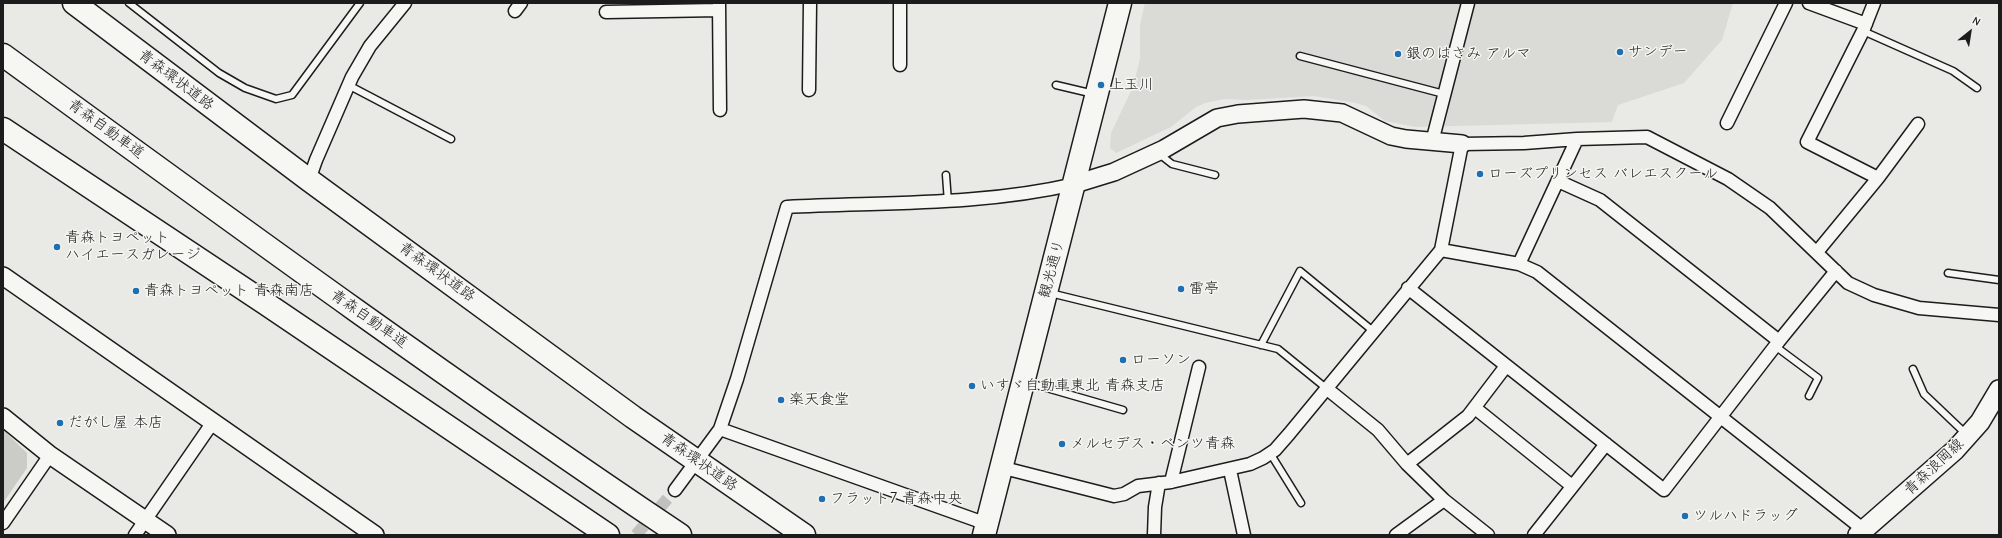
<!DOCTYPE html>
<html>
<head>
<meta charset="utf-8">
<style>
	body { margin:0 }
	#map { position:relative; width:2002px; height:538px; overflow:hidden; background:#e9e9e5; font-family:"Comic Neue",sans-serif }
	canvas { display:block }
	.frame { position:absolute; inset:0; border:4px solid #1c1c1c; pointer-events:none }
	.north { position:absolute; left:1950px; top:12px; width:40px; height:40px; -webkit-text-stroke:3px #f6f6f2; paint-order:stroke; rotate:30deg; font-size:11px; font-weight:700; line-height:16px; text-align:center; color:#1c1c1c }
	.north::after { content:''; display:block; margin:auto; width:14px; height:18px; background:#1c1c1c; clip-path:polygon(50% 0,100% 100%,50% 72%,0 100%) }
</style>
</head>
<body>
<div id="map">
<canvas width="2002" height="538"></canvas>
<div class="frame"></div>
<div class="north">N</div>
</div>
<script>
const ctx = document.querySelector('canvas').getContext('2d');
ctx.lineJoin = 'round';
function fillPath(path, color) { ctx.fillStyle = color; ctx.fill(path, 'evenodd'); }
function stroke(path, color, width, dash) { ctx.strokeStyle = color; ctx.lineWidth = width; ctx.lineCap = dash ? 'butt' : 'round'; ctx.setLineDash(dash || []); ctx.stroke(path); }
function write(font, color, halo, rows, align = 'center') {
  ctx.font = font + ' "Comic Neue","Klee One",sans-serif'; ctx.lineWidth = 3; ctx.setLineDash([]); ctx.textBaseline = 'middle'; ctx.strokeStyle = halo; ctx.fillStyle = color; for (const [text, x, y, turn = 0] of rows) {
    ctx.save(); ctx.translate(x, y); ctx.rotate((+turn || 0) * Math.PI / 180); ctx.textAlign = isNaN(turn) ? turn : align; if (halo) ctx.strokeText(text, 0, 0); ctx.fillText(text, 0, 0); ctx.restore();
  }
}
fillPath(new Path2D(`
	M 1145,3 L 1733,3 L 1722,40 L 1684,83 L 1618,105 L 1612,122 L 1416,127 L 1385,121 L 1366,106 L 1356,103 L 1314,96 L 1247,100 L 1224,99 L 1205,103 L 1196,107 L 1171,127 L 1116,153 L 1110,148 L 1111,133 L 1133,87 L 1140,59 L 1140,25 Z`), '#dadad6');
fillPath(new Path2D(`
	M 3,430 L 27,453 L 27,468 L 3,503 Z`), '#cbcbc7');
stroke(new Path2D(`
	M 636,535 L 675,490`), '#c0c0bd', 12, [12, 6]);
const lane = new Path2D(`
	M 129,3 L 219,73 L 245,88 L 276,99 L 292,95 L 360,3
	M 1863,31 L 1953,71 L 1977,88
	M 1300,56 L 1444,94
	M 1056,85 L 1094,94
	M 350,86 L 451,139
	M 1158,153 L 1172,164 L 1215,175
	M 946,175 L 948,202
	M 1948,273 L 1999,280
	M 1050,293 L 1278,349 L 1326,388
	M 1261,345 L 1300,271 L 1373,331
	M 1775,346 L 1818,378 L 1809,396
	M 1913,369 L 1924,394 L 1966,434
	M 1026,382 L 1123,410
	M 1270,453 L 1301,503`);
const street = new Path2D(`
	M 719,3 L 720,110
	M 1809,3 L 1866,24
	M 515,11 L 521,3
	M 606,12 L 719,10
	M 900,65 L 900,3
	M 809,90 L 810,3
	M 1727,123 L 1786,3
	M 1432,142 L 1468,3
	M 1878,178 L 1918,124
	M 309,180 L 316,160 L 352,77 L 370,46 L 405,3
	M 1558,181 L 1600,200 L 1779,341
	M 1441,250 L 1519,264 L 1537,272 L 1864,530
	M 1817,252 L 1878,178 L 1807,142 L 1863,31 L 1874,3
	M 1519,264 L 1577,139
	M 1408,288 L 1664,490 L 1779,341 L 1836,271
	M 1326,388 L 1378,430 L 1407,464 L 1444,500 L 1488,535
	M 1475,408 L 1572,486
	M 720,429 L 987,524
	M 1407,464 L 1468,416 L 1506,366
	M 1000,467 L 1114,496 L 1124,494 L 1138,486 L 1171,482 L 1250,464 L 1263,458 L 1275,450 L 1289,434 L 1441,250 L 1462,144 L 1524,143 L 1577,139 L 1647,137 L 1728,179 L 1770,208 L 1848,283 L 1874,295 L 1919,308 L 1999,315
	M 1230,470 L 1244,535
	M 1171,482 L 1199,367
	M 675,490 L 720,429 L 737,379 L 787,207 C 883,202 980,206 1075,184
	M 3,523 L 50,455
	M 135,535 L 213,422
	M 1154,535 L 1155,507 L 1159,483
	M 1396,535 L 1444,500
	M 1534,535 L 1606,444`);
const secondary = new Path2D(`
	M 1075,184 L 1114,172 L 1164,149 L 1217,118 L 1238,114 L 1304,109 L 1342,113 L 1391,136 L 1406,139 L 1462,144
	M 3,276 L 375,535
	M 3,417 L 50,455 L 167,535`);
const primary = new Path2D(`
	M 1858,535 L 1955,450 L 1980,422 L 1999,390`);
const highway = new Path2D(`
	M 74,3 L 309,180 L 633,417 L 804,535
	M 3,55 C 227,218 450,381 680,535
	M 3,129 L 265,303 L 608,535
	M 984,535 L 1120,3`);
stroke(lane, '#1c1c1c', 9);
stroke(street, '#1c1c1c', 15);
stroke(secondary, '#1c1c1c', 20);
stroke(primary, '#1c1c1c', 22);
stroke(highway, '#1c1c1c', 25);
stroke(lane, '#f6f6f2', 6);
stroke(street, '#f6f6f2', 12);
stroke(secondary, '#f6f6f2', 17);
stroke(primary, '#f6f6f2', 19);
stroke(highway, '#f6f6f2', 22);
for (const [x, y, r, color] of [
	[1620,52,4,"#1f6fb2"],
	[1398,54,4,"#1f6fb2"],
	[1101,85,4,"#1f6fb2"],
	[1480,174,4,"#1f6fb2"],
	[57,247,4,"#1f6fb2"],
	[1181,289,4,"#1f6fb2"],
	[136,291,4,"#1f6fb2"],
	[1123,360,4,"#1f6fb2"],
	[972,386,4,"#1f6fb2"],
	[781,400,4,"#1f6fb2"],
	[60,423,4,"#1f6fb2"],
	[1062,444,4,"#1f6fb2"],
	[822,499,4,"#1f6fb2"],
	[1685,516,4,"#1f6fb2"]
]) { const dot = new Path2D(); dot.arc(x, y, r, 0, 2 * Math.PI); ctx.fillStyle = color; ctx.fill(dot); stroke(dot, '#f6f6f2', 1.5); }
write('15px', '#1c1c1c', '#f6f6f2', [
	["サンデー",1628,52],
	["銀のはさみ アルマ",1406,54],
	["上玉川",1109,85],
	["ローズプリンセス バレエスクール",1488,174],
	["青森トヨペット",65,238],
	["ハイエースガレージ",65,255],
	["雷亭",1189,289],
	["青森トヨペット 青森南店",144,291],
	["ローソン",1131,360],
	["いすゞ自動車東北 青森支店",980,386],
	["楽天食堂",789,400],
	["だがし屋 本店",68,423],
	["メルセデス・ベンツ青森",1070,444],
	["フラット7 青森中央",830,499],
	["ツルハドラッグ",1693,516]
], 'left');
write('15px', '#1c1c1c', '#f6f6f2', [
	["青森環状道路",176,80,37],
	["青森自動車道",106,129,36],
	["観光通り",1052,269,-75],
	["青森環状道路",437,272,36],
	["青森自動車道",369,319,35],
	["青森環状道路",699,462,35],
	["青森浪岡線",1934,467,-43]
]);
</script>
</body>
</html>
